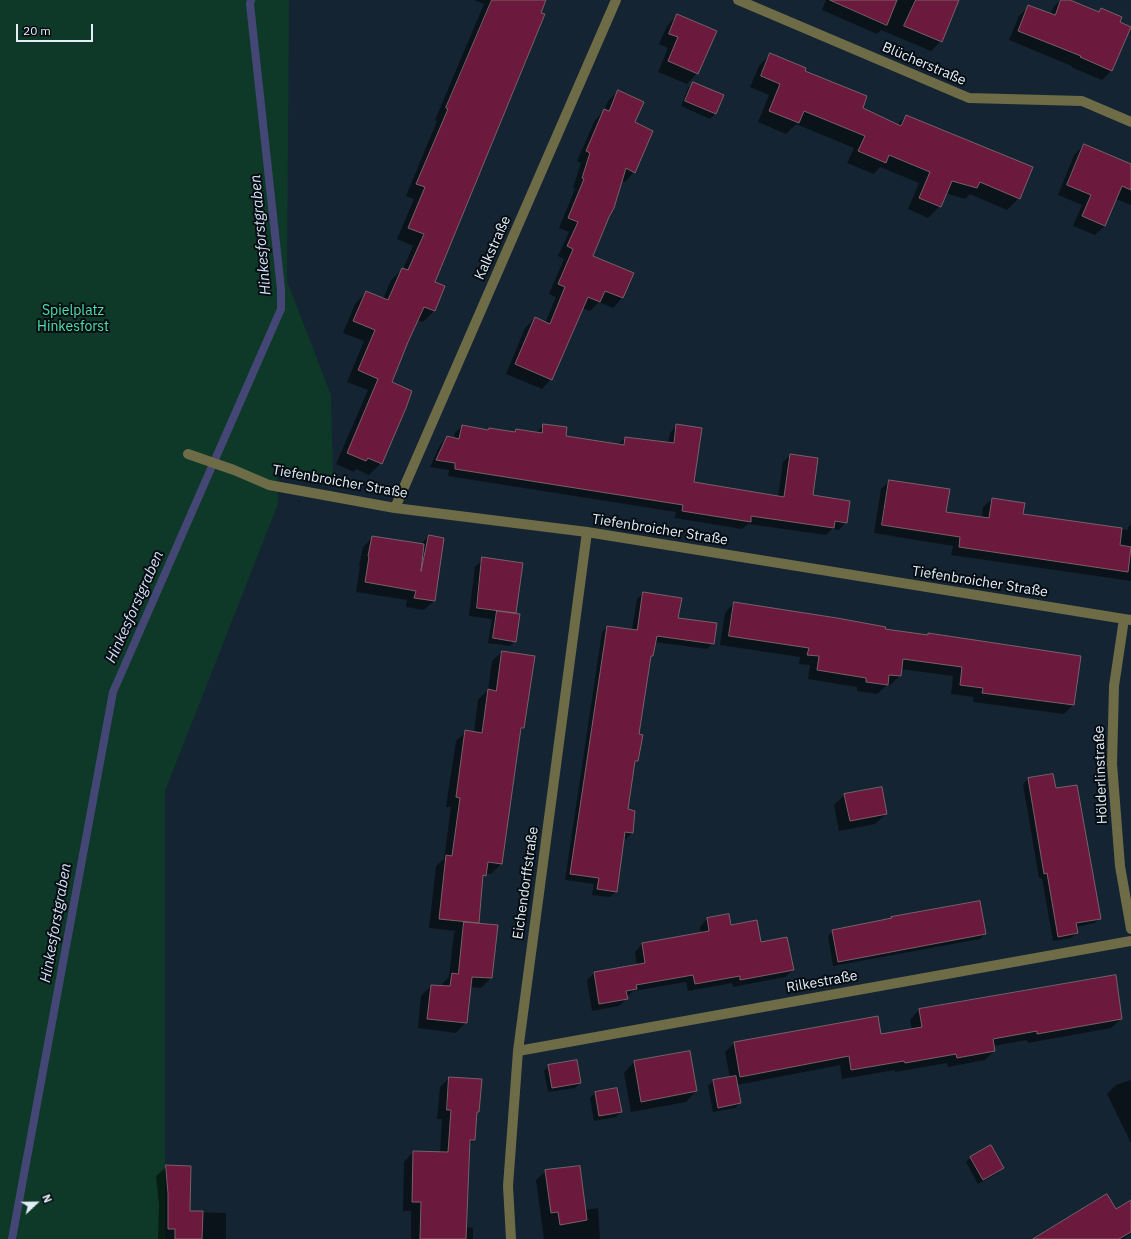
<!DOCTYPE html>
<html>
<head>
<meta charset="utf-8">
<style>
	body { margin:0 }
	#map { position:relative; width:1131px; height:1239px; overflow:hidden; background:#142432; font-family:"IBM Plex Sans",sans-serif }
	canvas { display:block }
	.north { position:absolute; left:16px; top:1183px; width:40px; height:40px; -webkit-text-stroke:3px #060d13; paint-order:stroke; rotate:68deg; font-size:11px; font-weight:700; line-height:16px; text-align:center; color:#e3eef7 }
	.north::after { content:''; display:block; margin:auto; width:14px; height:18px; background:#e3eef7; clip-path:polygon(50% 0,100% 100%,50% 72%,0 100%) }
	.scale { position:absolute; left:16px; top:24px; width:77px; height:18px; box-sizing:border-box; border:2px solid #e3eef7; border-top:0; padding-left:5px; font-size:12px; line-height:14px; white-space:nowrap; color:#e3eef7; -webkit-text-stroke:3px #060d13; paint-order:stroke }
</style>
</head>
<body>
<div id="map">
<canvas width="1131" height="1239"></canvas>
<div class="north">N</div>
<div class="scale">20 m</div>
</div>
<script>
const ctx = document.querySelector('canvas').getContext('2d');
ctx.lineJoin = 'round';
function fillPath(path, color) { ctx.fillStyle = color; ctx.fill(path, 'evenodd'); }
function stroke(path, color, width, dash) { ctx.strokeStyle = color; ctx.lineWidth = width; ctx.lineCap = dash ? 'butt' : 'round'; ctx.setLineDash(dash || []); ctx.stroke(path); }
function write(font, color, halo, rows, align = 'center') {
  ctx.font = font + ' "IBM Plex Sans",sans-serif'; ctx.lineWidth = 4; ctx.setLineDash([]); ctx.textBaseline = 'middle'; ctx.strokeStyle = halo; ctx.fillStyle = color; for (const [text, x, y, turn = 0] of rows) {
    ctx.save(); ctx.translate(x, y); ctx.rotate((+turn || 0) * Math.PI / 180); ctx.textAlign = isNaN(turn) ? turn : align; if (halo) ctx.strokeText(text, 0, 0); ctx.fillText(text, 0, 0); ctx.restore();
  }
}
fillPath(new Path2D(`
	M 0,0 L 289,0 L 287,281 L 331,395 L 333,483 L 277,466 L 278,504 L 165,791 L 165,1239 L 0,1239 Z`), '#0e3928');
fillPath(new Path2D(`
	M 474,0 L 545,0 L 434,282 L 434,311 L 423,322 L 417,320 L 391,382 L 381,463 L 369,475 L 356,469 L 354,472 L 336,464 L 368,390 L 347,382 L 364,341 L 343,333 L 355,304 L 366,292 L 383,299 L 391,280 L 403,269 L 413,246 L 397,239 L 414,199 L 406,196 L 437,121 L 435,120 L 484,4 Z
	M 826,0 L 952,0 L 941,41 L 931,51 L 881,30 L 877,34 L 822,10 Z
	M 1060,0 L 1068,0 L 1097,13 L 1101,9 L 1112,70 L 1102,80 L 1071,67 L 1072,66 L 1009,40 L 1019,16 L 1029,6 L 1050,15 L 1053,8 Z
	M 677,15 L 697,73 L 687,84 L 658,72 L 668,48 L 659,44 L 667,26 Z
	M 770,54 L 804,71 L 861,109 L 897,125 L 906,116 L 1019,198 L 1007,210 L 970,194 L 965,199 L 945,193 L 940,206 L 928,218 L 908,209 L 919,183 L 880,167 L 874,174 L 847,163 L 854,148 L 796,124 L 786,134 L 758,122 L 769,95 L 750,87 L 759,66 Z
	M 693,83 L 722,96 L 715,114 L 710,119 L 681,106 L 688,88 Z
	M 618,91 L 634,123 L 634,172 L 625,182 L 621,180 L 592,257 L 633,274 L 622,298 L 613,308 L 599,302 L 590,311 L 582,308 L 551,379 L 542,389 L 506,374 L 525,328 L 535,318 L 545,323 L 556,297 L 549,294 L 564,259 L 558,256 L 569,232 L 559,228 L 575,189 L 573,188 L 581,163 L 577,161 L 595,120 L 604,111 L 608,101 Z
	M 1084,145 L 1131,165 L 1131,205 L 1116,199 L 1105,226 L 1095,235 L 1073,226 L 1082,205 L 1058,195 L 1074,155 Z
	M 544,425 L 565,437 L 618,445 L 625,438 L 668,443 L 670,433 L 677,425 L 693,483 L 778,497 L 783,462 L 790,455 L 812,496 L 846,522 L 839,530 L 832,529 L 826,535 L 748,524 L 742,529 L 675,518 L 676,512 L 448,476 L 449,470 L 430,467 L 440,445 L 447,437 L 454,439 L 455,433 L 462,426 L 488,431 L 513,433 L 516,430 L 536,433 Z
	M 889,481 L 945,513 L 982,518 L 983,507 L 992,499 L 1022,515 L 1128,530 L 1128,527 L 1131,524 L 1131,581 L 951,555 L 953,546 L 874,533 L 881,489 Z
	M 429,536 L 434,601 L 424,610 L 406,607 L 407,600 L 356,592 L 360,566 L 359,566 L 363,547 L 373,537 L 421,544 Z
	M 483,559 L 521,564 L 515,613 L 513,614 L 515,641 L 510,646 L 488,643 L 492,619 L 469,616 L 475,567 Z
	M 643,593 L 713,643 L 707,649 L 655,642 L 652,656 L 649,659 L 638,735 L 637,761 L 633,765 L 627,810 L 634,811 L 632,833 L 626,839 L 623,838 L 616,892 L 610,897 L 592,895 L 594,884 L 565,880 L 602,632 L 607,627 L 632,630 L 637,599 Z
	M 734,603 L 884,630 L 926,636 L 928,634 L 1073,705 L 1064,714 L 973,702 L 974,697 L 951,694 L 953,676 L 901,669 L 900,676 L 890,685 L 887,685 L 877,694 L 857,691 L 857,687 L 808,679 L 810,665 L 799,664 L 800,657 L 720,645 L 725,613 Z
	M 502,652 L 523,728 L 520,732 L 501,864 L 491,874 L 485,873 L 485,875 L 482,878 L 478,922 L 477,924 L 491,978 L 481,988 L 470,987 L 466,1022 L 456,1033 L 418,1028 L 421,996 L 431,986 L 442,987 L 442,984 L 449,977 L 454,933 L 456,931 L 429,928 L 436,866 L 444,859 L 451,807 L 446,807 L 456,741 L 466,732 L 474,733 L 478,700 L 488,690 L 492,661 Z
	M 1028,779 L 1055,789 L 1100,918 L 1095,923 L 1075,927 L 1077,933 L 1071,938 L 1053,941 L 1042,878 L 1039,878 L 1023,784 Z
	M 845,794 L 886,814 L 875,824 L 839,831 L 834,805 Z
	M 728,916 L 730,927 L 760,943 L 793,970 L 785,977 L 733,987 L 732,983 L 688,991 L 686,982 L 633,991 L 628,996 L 626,997 L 626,999 L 619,1006 L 592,1011 L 587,980 L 594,973 L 637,965 L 635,952 L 642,944 L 701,934 L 700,927 L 707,919 Z
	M 892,918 L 985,934 L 980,939 L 833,966 L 828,936 L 833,931 L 890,920 Z
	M 919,1010 L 1121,1019 L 1111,1028 L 1028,1043 L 1027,1040 L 993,1046 L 994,1051 L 985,1060 L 948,1067 L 947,1063 L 895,1072 L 895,1070 L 842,1079 L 840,1065 L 737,1085 L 740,1103 L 735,1108 L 713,1112 L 708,1086 L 713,1081 L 730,1078 L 725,1052 L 735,1043 L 880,1035 L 912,1030 L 910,1020 Z
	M 689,1052 L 696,1091 L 686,1102 L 631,1112 L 624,1073 L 634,1062 Z
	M 549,1066 L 580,1083 L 575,1088 L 548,1092 L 544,1071 Z
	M 449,1078 L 478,1112 L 476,1114 L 474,1140 L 469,1145 L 465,1227 L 473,1228 L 473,1239 L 411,1239 L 411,1211 L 403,1211 L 404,1162 L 413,1152 L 440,1153 L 442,1119 L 437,1119 L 440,1087 Z
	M 1131,1080 L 1131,1143 L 1107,1094 L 1116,1085 Z
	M 595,1093 L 621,1112 L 616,1117 L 594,1121 L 590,1098 Z
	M 971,1157 L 1003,1168 L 998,1173 L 978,1184 L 966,1162 Z
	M 167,1166 L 189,1212 L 226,1213 L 226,1239 L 158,1239 L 159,1205 L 156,1176 Z
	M 546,1171 L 585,1210 L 598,1208 L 600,1239 L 544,1239 L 536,1180 Z
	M 1116,1210 L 1131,1212 L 1131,1234 L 1124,1239 L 1034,1239 Z`), '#0007');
stroke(new Path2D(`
	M 12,1239 L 113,692 L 281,309 L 281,289 L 250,4 L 251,0`), '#444775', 8);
const building = new Path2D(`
	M 492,0 L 546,0 L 541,13 L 545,14 L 435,282 L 445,286 L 435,311 L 424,307 L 408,342 L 392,382 L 412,391 L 406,408 L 382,464 L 368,458 L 366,461 L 347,453 L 378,379 L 358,370 L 375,330 L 353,321 L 366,291 L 388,300 L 402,268 L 408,270 L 424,234 L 408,228 L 425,187 L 416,184 L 448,109 L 446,108 Z
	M 830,0 L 897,0 L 887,25 Z
	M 916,0 L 959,0 L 942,42 L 904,26 Z
	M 1061,0 L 1070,0 L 1099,12 L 1101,8 L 1122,17 L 1120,22 L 1131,27 L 1112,71 L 1080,57 L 1081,56 L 1018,31 L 1028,5 L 1055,15 Z
	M 677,14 L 717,31 L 698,74 L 668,61 L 678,37 L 669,34 Z
	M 770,53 L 806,68 L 805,71 L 867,96 L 863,108 L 901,126 L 906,115 L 1033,167 L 1020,199 L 980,182 L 977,188 L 952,181 L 941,207 L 919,198 L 930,172 L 889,155 L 886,163 L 858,151 L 865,136 L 804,111 L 799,123 L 769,111 L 780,84 L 761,76 Z
	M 693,82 L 724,95 L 716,114 L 685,101 Z
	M 618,90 L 644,102 L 635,122 L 653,131 L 635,173 L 626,168 L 614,208 L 609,217 L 593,256 L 634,273 L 623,298 L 605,291 L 600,302 L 588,297 L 552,380 L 515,364 L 535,317 L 550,324 L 565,287 L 558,284 L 573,249 L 567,246 L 578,222 L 568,218 L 584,179 L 582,178 L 590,153 L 586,151 L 604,109 L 609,111 Z
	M 1084,144 L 1131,164 L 1131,190 L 1122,186 L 1105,226 L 1082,216 L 1091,195 L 1067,185 Z
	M 543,424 L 567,427 L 566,436 L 624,445 L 625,437 L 674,443 L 676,424 L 702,428 L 694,482 L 784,497 L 790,454 L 818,458 L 813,495 L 850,501 L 847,523 L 835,521 L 834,528 L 751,516 L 751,522 L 682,511 L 683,505 L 455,469 L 455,463 L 436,460 L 447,436 L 459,439 L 462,425 L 488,430 L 489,428 L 515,432 L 516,429 L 542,433 Z
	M 889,480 L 950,489 L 946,512 L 989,518 L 992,498 L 1025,503 L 1023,514 L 1122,528 L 1120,545 L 1131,547 L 1128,572 L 959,547 L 960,537 L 882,525 Z
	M 429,535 L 444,538 L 435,601 L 414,598 L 416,591 L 365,582 L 369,557 L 368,556 L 372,536 L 424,544 L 421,571 Z
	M 482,557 L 523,563 L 516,613 L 477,608 Z
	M 643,592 L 682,598 L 678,618 L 717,623 L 714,644 L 657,636 L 653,656 L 651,656 L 639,734 L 643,735 L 638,761 L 635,761 L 628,809 L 635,811 L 633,833 L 625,832 L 617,892 L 597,889 L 599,878 L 570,874 L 607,626 L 637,630 Z
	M 734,602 L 837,618 L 886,627 L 885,629 L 928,635 L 928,633 L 1081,656 L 1074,705 L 982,693 L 983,688 L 960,685 L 962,667 L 903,659 L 901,676 L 889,675 L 888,685 L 866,682 L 866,678 L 817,670 L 819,656 L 807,655 L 809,648 L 729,636 Z
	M 497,611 L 520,614 L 516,642 L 493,638 Z
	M 502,651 L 535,656 L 524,728 L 521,728 L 502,864 L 488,862 L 486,876 L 483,875 L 479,923 L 439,919 L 446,855 L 452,856 L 460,798 L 456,797 L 465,730 L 482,733 L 488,689 L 496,691 Z
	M 1053,774 L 1056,788 L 1077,785 L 1101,919 L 1076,923 L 1078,933 L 1058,937 L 1047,873 L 1044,874 L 1028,778 Z
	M 882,787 L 887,814 L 850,821 L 844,794 Z
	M 980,901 L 986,934 L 838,962 L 832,930 L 892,918 L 891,917 Z
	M 729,914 L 731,925 L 757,920 L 761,942 L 787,937 L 794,970 L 740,980 L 740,976 L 695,984 L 693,975 L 636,985 L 637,989 L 626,991 L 628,999 L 599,1004 L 594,972 L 645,963 L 642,943 L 709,931 L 707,918 Z
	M 464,922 L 498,925 L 492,978 L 472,977 L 467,1023 L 427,1019 L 431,985 L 450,986 L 452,973 L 458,974 Z
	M 1116,975 L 1122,1019 L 1037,1034 L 1037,1031 L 993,1039 L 995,1051 L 957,1058 L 956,1054 L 905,1063 L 904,1061 L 851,1070 L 849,1056 L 740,1077 L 734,1042 L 878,1016 L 881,1034 L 922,1027 L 919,1009 Z
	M 690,1051 L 697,1091 L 641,1102 L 634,1061 Z
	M 577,1060 L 581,1083 L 552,1088 L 548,1065 Z
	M 736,1076 L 741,1103 L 718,1108 L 713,1080 Z
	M 449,1077 L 482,1079 L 479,1112 L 477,1112 L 475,1140 L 470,1140 L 466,1239 L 420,1239 L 421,1202 L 412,1202 L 413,1151 L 448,1152 L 451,1110 L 447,1110 Z
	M 617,1088 L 622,1112 L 599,1116 L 595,1092 Z
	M 991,1145 L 1004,1168 L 983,1180 L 970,1157 Z
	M 166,1165 L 191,1166 L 190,1211 L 203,1211 L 202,1239 L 175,1239 L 175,1229 L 168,1229 L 168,1194 Z
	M 580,1166 L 587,1220 L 560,1225 L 558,1212 L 551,1213 L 545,1170 Z
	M 1107,1194 L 1116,1209 L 1131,1200 L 1131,1232 L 1119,1239 L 1033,1239 Z`);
fillPath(building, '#6b1a3d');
stroke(building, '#796067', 1);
stroke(new Path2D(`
	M 738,0 L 969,98 L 1082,101 L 1131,122
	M 188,454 L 234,470 L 269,485 L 395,508 L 587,532 L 1131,620
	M 395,508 L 616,0
	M 1124,619 L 1114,686 L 1112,764 L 1120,866 L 1131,929
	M 518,1051 L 1131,941
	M 511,1239 L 508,1186 L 518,1051 L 587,532`), '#6e6b47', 10);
write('14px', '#e3eef7', '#060d13', [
	["Blücherstraße",924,64,23],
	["Kalkstraße",493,248,-66],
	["Tiefenbroicher Straße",340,482,10],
	["Tiefenbroicher Straße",660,530,9],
	["Tiefenbroicher Straße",980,582,9],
	["Hölderlinstraße",1101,775,-92],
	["Eichendorffstraße",526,883,-82],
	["Rilkestraße",822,982,-10]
]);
write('14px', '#4ee0a8', '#060d13', [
	["Spielplatz",73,311],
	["Hinkesforst",73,327]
]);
write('italic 15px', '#d5e0f4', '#060d13', [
	["Hinkesforstgraben",261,235,-95],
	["Hinkesforstgraben",135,607,-66],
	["Hinkesforstgraben",56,923,-80]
]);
</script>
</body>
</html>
